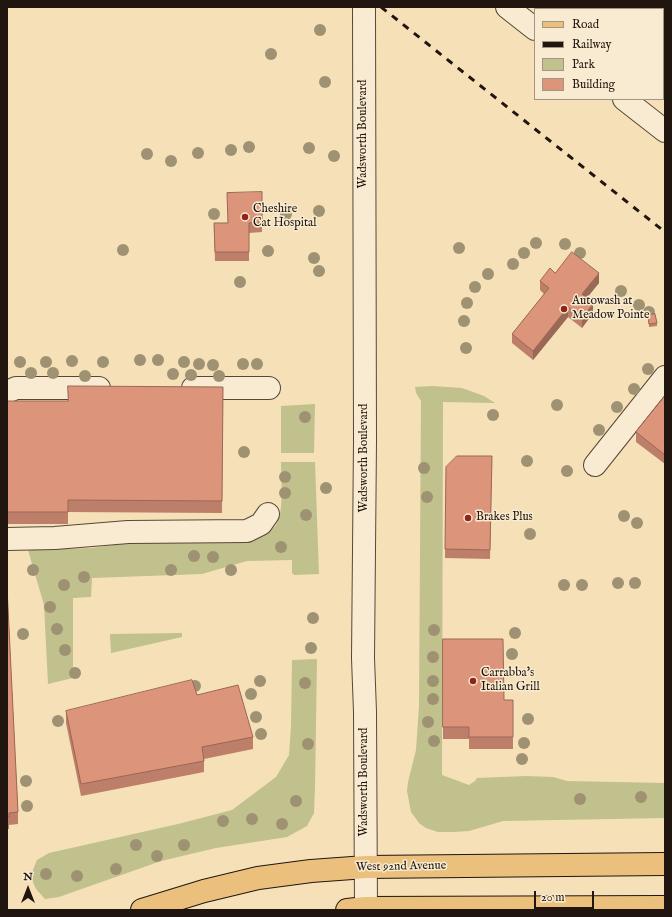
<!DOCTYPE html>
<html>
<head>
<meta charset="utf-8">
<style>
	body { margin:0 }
	#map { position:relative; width:672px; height:917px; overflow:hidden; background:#f5e0b8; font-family:"IM FELL English",serif }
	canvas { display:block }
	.frame { position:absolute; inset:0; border:8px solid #21160f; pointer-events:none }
	.legend { position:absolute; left:534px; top:8px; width:130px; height:92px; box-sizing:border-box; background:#f8ebd1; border:1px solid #a29683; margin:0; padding:5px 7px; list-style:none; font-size:12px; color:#21160f }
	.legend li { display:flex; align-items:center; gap:8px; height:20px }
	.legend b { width:20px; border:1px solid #a29683 }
	.north { position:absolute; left:8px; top:869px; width:40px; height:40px; -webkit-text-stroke:3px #f8ebd1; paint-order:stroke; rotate:0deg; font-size:11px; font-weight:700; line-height:16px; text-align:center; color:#21160f }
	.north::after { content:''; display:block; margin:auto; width:14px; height:18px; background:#21160f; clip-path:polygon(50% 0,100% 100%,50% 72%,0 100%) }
	.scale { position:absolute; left:534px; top:891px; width:60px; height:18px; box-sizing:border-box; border:2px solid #21160f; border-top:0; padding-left:5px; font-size:12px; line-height:14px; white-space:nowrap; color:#21160f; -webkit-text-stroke:3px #f8ebd1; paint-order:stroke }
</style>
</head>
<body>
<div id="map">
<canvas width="672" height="917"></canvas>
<div class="frame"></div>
<ul class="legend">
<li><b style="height:5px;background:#eac07c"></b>Road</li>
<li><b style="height:5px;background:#21160f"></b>Railway</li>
<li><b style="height:11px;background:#c0c18c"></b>Park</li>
<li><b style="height:11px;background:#dc947b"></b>Building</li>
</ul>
<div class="north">N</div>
<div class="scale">20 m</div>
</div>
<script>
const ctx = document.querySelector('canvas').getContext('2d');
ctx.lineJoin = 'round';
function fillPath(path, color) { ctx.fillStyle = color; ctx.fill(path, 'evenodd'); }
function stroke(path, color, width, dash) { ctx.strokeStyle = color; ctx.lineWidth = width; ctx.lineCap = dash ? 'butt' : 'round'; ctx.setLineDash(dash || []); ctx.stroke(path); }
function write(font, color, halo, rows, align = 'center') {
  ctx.font = font + ' "IM FELL English",serif'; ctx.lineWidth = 3; ctx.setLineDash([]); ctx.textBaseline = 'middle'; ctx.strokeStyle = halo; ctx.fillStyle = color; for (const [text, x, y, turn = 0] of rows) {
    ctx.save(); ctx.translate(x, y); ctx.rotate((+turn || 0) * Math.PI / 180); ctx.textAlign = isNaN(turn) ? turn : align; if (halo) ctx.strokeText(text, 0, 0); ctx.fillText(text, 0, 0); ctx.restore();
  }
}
fillPath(new Path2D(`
	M 432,386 L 462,388 L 484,396 L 495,403 L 443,402 L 442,775 L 469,785 L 475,781 L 477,778 L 526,776 L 553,777 L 567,781 L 665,783 L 665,818 L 503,821 L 469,831 L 454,832 L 438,832 L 426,828 L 419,823 L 411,812 L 407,791 L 408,782 L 416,750 L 419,706 L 421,401 L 416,393 L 415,387 Z
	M 315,404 L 314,453 L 281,453 L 281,406 Z
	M 281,462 L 315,462 L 319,574 L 294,575 L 292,573 L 292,560 L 247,561 L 202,574 L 92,578 L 91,597 L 73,598 L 73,678 L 48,684 L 44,605 L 28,550 L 92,548 L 169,537 L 259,535 C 266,532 274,530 277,523 C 284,512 281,476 281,462 Z
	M 182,633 L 182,637 L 111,653 L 110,634 Z
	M 317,659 L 315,787 L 314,813 L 307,826 L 287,837 L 216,848 L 161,861 L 59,897 L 45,899 L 36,889 L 32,880 L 33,870 L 37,860 L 49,853 L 178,824 L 232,810 L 276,777 L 289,755 L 291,726 L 292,660 Z`), '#c0c18c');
const minor = new Path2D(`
	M 364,7 L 365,441 L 363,658 L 365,712 L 366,910
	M 507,7 L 535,29
	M 624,99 L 665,131
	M 193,388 L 269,388
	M 7,392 L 16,388 L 99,388
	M 595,465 L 665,377
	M 7,539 L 55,538 L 128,532 L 247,531 L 261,524 L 268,514`);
const major = new Path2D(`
	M 142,910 L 204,891 L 258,878 L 311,871 L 366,867 L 665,864
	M 347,910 L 366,908 L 665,907`);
stroke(minor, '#564839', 24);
stroke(major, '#21160f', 24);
stroke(minor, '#f8ebd1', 22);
stroke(major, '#eac07c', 22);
stroke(new Path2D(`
	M 381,7 L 665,232`), '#21160f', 3, [7, 7]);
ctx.fillStyle = '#9f9273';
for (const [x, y] of [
	[320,30],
	[271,54],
	[325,82],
	[249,147],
	[309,148],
	[231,150],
	[198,153],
	[147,154],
	[334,156],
	[171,161],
	[319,211],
	[214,214],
	[286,214],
	[536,243],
	[565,244],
	[459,248],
	[123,250],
	[268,251],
	[524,253],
	[580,253],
	[314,258],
	[513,264],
	[319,271],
	[488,274],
	[240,282],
	[475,287],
	[621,291],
	[467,303],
	[639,305],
	[649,312],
	[464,321],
	[466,348],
	[140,360],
	[158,360],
	[72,361],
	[20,362],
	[46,362],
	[103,362],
	[184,362],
	[199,364],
	[243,364],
	[257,364],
	[213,365],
	[648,369],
	[31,373],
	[53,373],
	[173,374],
	[191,375],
	[85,376],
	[219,376],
	[634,389],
	[557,405],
	[617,407],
	[493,415],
	[305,417],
	[599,430],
	[244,452],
	[527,461],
	[424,468],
	[567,471],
	[285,477],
	[326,488],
	[285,493],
	[427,497],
	[306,515],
	[624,516],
	[637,523],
	[530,534],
	[281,547],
	[194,556],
	[213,557],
	[33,570],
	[171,570],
	[231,570],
	[84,577],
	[618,583],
	[635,583],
	[64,585],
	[564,585],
	[582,585],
	[50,607],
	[313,618],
	[57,629],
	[434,630],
	[515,633],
	[23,634],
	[311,648],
	[65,650],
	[512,654],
	[433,657],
	[75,673],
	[260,681],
	[433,681],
	[305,683],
	[195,686],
	[251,694],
	[433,699],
	[256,717],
	[528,719],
	[58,721],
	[428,722],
	[261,734],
	[434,741],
	[524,743],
	[308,744],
	[522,759],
	[26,781],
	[641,797],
	[580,799],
	[296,801],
	[27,806],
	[252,819],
	[223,821],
	[282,824],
	[136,845],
	[184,845],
	[157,856],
	[116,869],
	[46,874],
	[77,876]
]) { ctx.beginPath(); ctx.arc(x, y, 6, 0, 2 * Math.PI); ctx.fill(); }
fillPath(new Path2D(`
	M 665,19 L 665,60 L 663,58 L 663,21 Z
	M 262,192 L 262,232 L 249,233 L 249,261 L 215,261 L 214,223 L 228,223 Z
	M 540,281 L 599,283 L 586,298 L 593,313 L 582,328 L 568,317 L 533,360 L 512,343 L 512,334 L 544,294 L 540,290 Z
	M 648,315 L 657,323 L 657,326 L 649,327 Z
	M 223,387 L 222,513 L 68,512 L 68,524 L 7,524 L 7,401 L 68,401 Z
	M 665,396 L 665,464 L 636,442 L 636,432 Z
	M 492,456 L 490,559 L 445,558 L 446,467 Z
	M 7,587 L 18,812 L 18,824 L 9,825 L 9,829 L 7,829 Z
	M 443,639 L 504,700 L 513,700 L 513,749 L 469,749 L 469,739 L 443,739 Z
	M 197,695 L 253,737 L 253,749 L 204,759 L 204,772 L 81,796 L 66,723 L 66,711 Z`), '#bd7f6a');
fillPath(new Path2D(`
	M 640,7 L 657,7 L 650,9 L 640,9 Z
	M 599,273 L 599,283 L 582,304 L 582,294 Z
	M 593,304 L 593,313 L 582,328 L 582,318 Z
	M 568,307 L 568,317 L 533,360 L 533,351 Z`), '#9a6856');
const building = new Path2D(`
	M 665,19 L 665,53 L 663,51 L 663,21 Z
	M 262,192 L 262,223 L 249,223 L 249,252 L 215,252 L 214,223 L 228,223 L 227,193 Z
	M 572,252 L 599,273 L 582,294 L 593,304 L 582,318 L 568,307 L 533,351 L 512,334 L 549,288 L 540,281 L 550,268 L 555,273 Z
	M 655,314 L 657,323 L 649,324 L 648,315 Z
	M 68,386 L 223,387 L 222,501 L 68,500 L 68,512 L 7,512 L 7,401 L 68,401 Z
	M 665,396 L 665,455 L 636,432 Z
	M 457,456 L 492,456 L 490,550 L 445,549 L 446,467 Z
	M 7,587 L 18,812 L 9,813 L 9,817 L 7,817 Z
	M 443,639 L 503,639 L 504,700 L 513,700 L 513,737 L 469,737 L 469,727 L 443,727 Z
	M 192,680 L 197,695 L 238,685 L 253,737 L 202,747 L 204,761 L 81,784 L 66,711 Z`);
fillPath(building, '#dc947b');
stroke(building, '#9a6856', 1);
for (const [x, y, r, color] of [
	[245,217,4,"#8f2418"],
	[564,309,4,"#8f2418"],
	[468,518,4,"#8f2418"],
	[473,681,4,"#8f2418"]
]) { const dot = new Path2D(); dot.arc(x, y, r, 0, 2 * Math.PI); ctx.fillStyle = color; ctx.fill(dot); stroke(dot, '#f8ebd1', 1.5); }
write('12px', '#21160f', '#f8ebd1', [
	["Wadsworth Boulevard",364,134,-90],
	["Wadsworth Boulevard",365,458,-90],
	["Wadsworth Boulevard",365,782,-90],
	["West 92nd Avenue",401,867,-1]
]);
write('12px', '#21160f', '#f8ebd1', [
	["Cheshire",253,210],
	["Cat Hospital",253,224],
	["Autowash at",572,302],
	["Meadow Pointe",572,316],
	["Brakes Plus",476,518],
	["Carrabba's",481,674],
	["Italian Grill",481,688]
], 'left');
</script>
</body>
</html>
